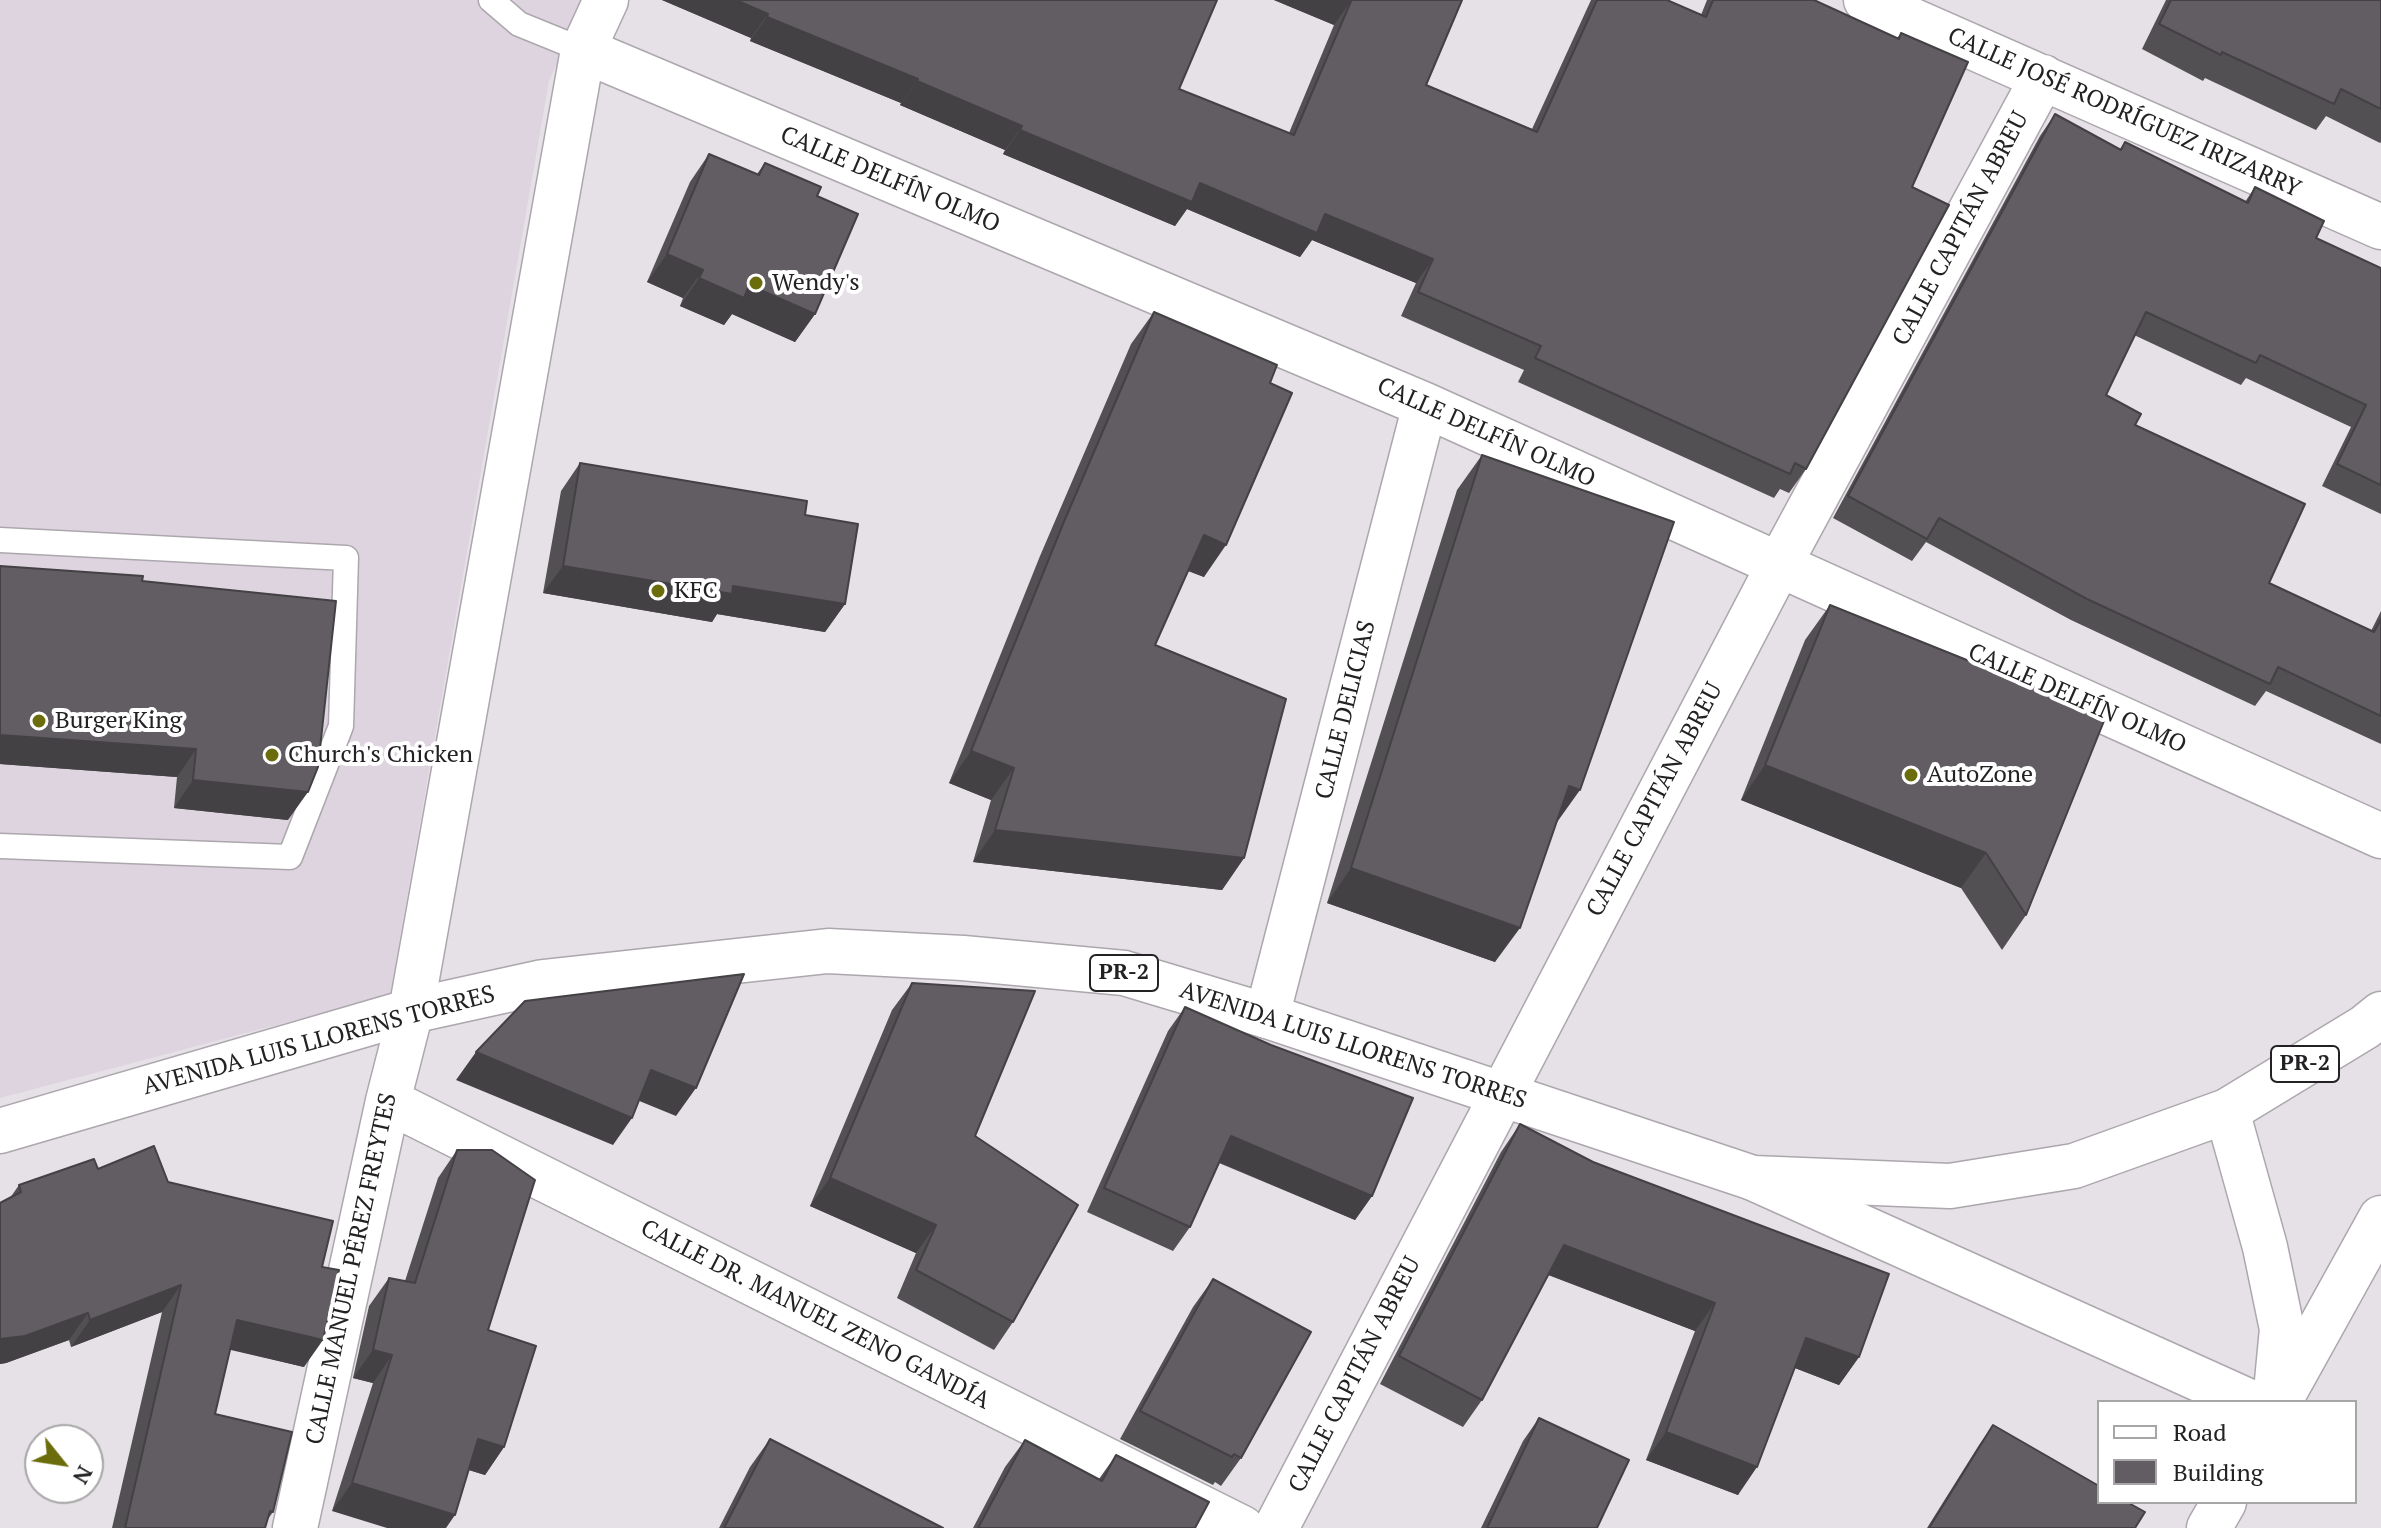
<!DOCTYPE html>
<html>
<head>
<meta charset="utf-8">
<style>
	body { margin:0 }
	#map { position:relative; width:2381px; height:1528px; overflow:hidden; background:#e6e1e7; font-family:"PT Serif",serif }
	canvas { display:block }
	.legend { position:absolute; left:2097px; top:1400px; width:260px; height:104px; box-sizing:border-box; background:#fff; border:2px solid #a7a6a7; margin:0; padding:10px 14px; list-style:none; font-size:24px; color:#232123 }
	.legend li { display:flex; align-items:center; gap:16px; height:40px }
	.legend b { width:40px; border:2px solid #a7a6a7 }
	.north { position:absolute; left:24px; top:1424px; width:80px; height:80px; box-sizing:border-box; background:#fff; border:2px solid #a7a6a7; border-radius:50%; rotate:120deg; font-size:22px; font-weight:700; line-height:32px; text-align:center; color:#232123 }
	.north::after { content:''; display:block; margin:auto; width:28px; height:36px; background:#6b6c0c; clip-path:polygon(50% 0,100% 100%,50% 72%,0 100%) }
</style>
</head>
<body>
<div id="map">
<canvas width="2381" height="1528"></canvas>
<ul class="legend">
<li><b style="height:10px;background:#fff"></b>Road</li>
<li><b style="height:22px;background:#615d62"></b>Building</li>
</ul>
<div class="north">N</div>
</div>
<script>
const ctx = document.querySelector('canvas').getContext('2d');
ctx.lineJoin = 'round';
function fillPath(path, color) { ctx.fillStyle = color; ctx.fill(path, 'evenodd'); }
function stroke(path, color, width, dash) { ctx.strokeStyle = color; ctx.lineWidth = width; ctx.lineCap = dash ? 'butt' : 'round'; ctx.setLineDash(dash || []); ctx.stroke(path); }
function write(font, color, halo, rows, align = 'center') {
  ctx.font = font + ' "PT Serif",serif'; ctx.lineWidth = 8; ctx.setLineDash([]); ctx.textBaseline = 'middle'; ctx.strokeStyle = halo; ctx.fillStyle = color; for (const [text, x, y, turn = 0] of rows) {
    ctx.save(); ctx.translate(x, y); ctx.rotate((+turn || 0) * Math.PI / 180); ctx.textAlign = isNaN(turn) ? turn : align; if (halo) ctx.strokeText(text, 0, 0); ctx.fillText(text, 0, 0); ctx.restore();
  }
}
fillPath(new Path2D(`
	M 0,0 L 586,0 L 549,81 L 390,995 L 0,1098 Z`), '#ded4e0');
const lane = new Path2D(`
	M 491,0 L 519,24 L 583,50
	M 0,540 L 346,558 L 341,726 L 290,857 L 0,846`);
const street = new Path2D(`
	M 1866,0 L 2381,227
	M 583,50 L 1425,405 L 2381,836
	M 1267,1016 L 1425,405
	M 388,1101 L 1242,1528
	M 1753,1178 L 2250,1402
	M 2279,1402 L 2381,1218
	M 295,1528 L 388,1101 L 411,1011 L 583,50 L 606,0
	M 1276,1528 L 1779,565 L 2043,77
	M 2209,1528 L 2224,1502`);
const primary = new Path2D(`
	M 2227,1111 L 2265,1247 L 2282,1329 L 2275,1402
	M 0,1131 L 411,1011 L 543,982 L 828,951 L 963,958 L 1124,973 L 1267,1016 L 1753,1178 L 1950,1186 L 2074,1166 L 2227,1111 L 2365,1027 L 2381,1014`);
stroke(lane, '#aca7ad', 27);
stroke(street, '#aca7ad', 47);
stroke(primary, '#aca7ad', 47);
stroke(lane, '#fff', 24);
stroke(street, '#fff', 44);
stroke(primary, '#fff', 44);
fillPath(new Path2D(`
	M 662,0 L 1217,0 L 1179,89 L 1289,133 L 1334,25 L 1274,0 L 1462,0 L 1426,85 L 1532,129 L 1591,0 L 1667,0 L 1701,15 L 1707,0 L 1806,0 L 1897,38 L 1901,33 L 1912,187 L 1806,469 L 1789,493 L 1780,489 L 1774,498 L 1518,382 L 1524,370 L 1401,316 L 1416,283 L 1312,240 L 1300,257 L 1187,209 L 1175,226 L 1003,154 L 1005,150 L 900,105 L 901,103 L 750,41 L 751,38 Z
	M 2166,0 L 2381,0 L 2381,142 L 2380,143 L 2326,116 L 2316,130 L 2205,78 L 2203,81 L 2142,49 Z
	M 2055,114 L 2120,149 L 2125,142 L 2245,202 L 2255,187 L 2316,238 L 2381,268 L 2381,514 L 2322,486 L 2351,427 L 2246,378 L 2241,385 L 2134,335 L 2106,395 L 2135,425 L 2269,583 L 2371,631 L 2381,611 L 2381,744 L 2266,691 L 2255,706 L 2071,620 L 1926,542 L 1912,561 L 1833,518 L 2040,136 Z
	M 709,154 L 757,174 L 765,163 L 817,196 L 815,314 L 795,342 L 732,314 L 724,325 L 680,306 L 683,298 L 647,282 L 690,182 Z
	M 1154,312 L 1270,383 L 1204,577 L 1188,571 L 1155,645 L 1244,858 L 1222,890 L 973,862 L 991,800 L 949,783 L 1040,556 L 1131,344 Z
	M 1482,455 L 1555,825 L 1495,962 L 1327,903 L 1457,490 Z
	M 580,463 L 805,515 L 845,604 L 825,632 L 717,614 L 712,622 L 543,593 L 561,491 Z
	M 0,566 L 142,581 L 288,820 L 174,808 L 177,777 L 0,764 Z
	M 1830,605 L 2026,915 L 2002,950 L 1961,888 L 1741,800 L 1805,640 Z
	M 912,983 L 975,1136 L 1013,1322 L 994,1350 L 897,1298 L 916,1253 L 810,1206 L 892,1010 Z
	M 1185,1007 L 1372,1196 L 1355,1220 L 1219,1163 L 1190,1227 L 1173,1251 L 1087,1212 L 1168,1031 Z
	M 1520,1124 L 1859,1357 L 1839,1385 L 1795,1368 L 1738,1495 L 1646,1460 L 1695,1331 L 1548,1275 L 1482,1400 L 1463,1427 L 1380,1384 L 1501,1152 Z
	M 457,1150 L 488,1330 L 504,1447 L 485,1475 L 469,1470 L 332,1511 L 373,1383 L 353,1378 L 369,1306 L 389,1278 L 405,1281 L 438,1178 Z
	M 98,1169 L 168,1182 L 322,1267 L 304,1367 L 230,1349 L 215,1414 L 273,1512 L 268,1519 L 265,1528 L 112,1528 L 162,1312 L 71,1347 L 69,1340 L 6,1363 L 0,1364 L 0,1203 L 10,1198 L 19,1185 Z
	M 1213,1279 L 1241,1458 L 1221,1486 L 1215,1482 L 1213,1485 L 1120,1439 L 1193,1307 Z
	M 1539,1418 L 1597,1528 L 1481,1528 L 1523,1441 Z
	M 1993,1425 L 2135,1528 L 1927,1528 L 1979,1445 Z
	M 770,1439 L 943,1528 L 719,1528 L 750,1467 Z
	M 1025,1440 L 1099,1479 L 1116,1455 L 1195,1528 L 973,1528 L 1005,1467 Z`), '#535054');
fillPath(new Path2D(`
	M 662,0 L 736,0 L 768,14 L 751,38 Z
	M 1274,0 L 1348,0 L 1351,1 L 1334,25 Z
	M 767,17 L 918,79 L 901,103 L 750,41 Z
	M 917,81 L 1022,126 L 1005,150 L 900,105 Z
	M 1020,130 L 1200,183 L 1325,214 L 1433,259 L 1416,283 L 1312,240 L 1300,257 L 1187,209 L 1175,226 L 1003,154 Z
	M 667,254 L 703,270 L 683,298 L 647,282 Z
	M 699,278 L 749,285 L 815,314 L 795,342 L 732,314 L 724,325 L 680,306 Z
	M 1204,535 L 1226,545 L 1204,577 L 1181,568 Z
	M 563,566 L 733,586 L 845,604 L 825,632 L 717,614 L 712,622 L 543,593 Z
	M 0,735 L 196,749 L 177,777 L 0,764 Z
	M 971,751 L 1014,768 L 991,800 L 949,783 Z
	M 1765,765 L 1986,853 L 1961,888 L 1741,800 Z
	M 193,780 L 308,792 L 288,820 L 174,808 Z
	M 1569,786 L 1580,790 L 1555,825 Z
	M 995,830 L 1244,858 L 1222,890 L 973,862 Z
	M 1351,868 L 1520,928 L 1495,962 L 1327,903 Z
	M 476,1052 L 632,1118 L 613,1145 L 456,1080 Z
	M 651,1070 L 696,1088 L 676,1116 L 632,1098 Z
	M 1231,1136 L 1372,1196 L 1355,1220 L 1214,1160 Z
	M 830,1178 L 936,1225 L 916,1253 L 810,1206 Z
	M 1564,1245 L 1715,1303 L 1695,1331 L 1544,1273 Z
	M 181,1285 L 162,1312 L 71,1347 L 90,1320 Z
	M 88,1313 L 69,1340 L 6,1363 L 0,1364 L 0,1339 Z
	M 237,1320 L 323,1340 L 304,1367 L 218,1347 Z
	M 1806,1338 L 1859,1357 L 1839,1385 L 1787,1365 Z
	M 373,1350 L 392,1355 L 373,1383 L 353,1378 Z
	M 1666,1432 L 1757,1467 L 1738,1495 L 1646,1460 Z
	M 478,1439 L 504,1447 L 485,1475 L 459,1467 Z
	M 352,1483 L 455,1515 L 446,1528 L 387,1528 L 332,1511 Z`), '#444145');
const building = new Path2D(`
	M 736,0 L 1217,0 L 1179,89 L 1294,135 L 1351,1 L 1348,0 L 1462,0 L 1426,85 L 1537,132 L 1597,0 L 1667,0 L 1706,17 L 1713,0 L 1814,0 L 1899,39 L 1901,33 L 1968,62 L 1912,187 L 1949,205 L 1806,469 L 1795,463 L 1790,474 L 1535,358 L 1541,346 L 1418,292 L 1433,259 L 1325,214 L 1317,233 L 1200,183 L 1192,202 L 1020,130 L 1022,126 L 917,81 L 918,79 L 767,17 L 768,14 Z
	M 2171,0 L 2381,0 L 2381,109 L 2341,89 L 2334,104 L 2222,52 L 2221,55 L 2159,24 Z
	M 2055,114 L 2121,150 L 2125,142 L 2248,203 L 2255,187 L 2324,221 L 2316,238 L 2381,268 L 2381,485 L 2337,464 L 2366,405 L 2260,355 L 2256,363 L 2146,312 L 2106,395 L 2141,414 L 2135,425 L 2305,504 L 2269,583 L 2374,632 L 2381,619 L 2381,716 L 2278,667 L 2270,684 L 2087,599 L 1939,518 L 1927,539 L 1848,496 Z
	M 709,154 L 759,175 L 765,163 L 821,187 L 817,196 L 858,214 L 815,314 L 749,285 L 744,298 L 699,278 L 703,270 L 667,254 Z
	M 1154,312 L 1277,365 L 1270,383 L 1292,393 L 1226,545 L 1204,535 L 1155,645 L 1286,699 L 1244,858 L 995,830 L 1014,768 L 971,751 L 1063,524 Z
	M 1482,455 L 1674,522 L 1580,790 L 1569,786 L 1520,928 L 1351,868 Z
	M 580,463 L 807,501 L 805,515 L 858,524 L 845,604 L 733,586 L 732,594 L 563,566 Z
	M 0,566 L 143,576 L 142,581 L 336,601 L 318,767 L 308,792 L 193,780 L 196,749 L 0,735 Z
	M 1830,605 L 2106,716 L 2026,915 L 1986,853 L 1765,765 Z
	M 744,974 L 696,1088 L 651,1070 L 632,1118 L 476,1052 L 525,1001 Z
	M 912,983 L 1035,991 L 975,1136 L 1078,1205 L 1013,1322 L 916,1270 L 936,1225 L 830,1178 Z
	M 1185,1007 L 1271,1045 L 1413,1098 L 1372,1196 L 1231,1136 L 1190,1227 L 1104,1188 Z
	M 1520,1124 L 1593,1162 L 1889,1274 L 1859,1357 L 1806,1338 L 1757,1467 L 1666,1432 L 1715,1303 L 1564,1245 L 1482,1400 L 1399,1356 Z
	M 154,1146 L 168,1182 L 333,1221 L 322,1267 L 339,1270 L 323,1340 L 237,1320 L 215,1414 L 292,1432 L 273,1512 L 270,1511 L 265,1528 L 125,1528 L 181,1285 L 90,1320 L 88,1313 L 25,1336 L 0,1339 L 0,1203 L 21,1192 L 19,1185 L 94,1159 L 98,1169 Z
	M 457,1150 L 492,1150 L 535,1180 L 488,1330 L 536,1346 L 504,1447 L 478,1439 L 455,1515 L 352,1483 L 392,1355 L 373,1350 L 389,1278 L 415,1283 Z
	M 1213,1279 L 1311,1332 L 1241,1458 L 1234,1454 L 1232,1457 L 1140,1411 Z
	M 1539,1418 L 1629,1460 L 1597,1528 L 1487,1528 Z
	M 1993,1425 L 2099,1486 L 2099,1502 L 2127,1502 L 2145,1512 L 2135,1528 L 1929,1528 Z
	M 770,1439 L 943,1528 L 724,1528 Z
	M 1025,1440 L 1102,1481 L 1116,1455 L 1209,1502 L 1195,1528 L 978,1528 Z`);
fillPath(building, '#615d62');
stroke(building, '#444145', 2);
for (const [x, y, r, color] of [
	[756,283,8,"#6b6c0c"],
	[658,591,8,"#6b6c0c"],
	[39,721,8,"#6b6c0c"],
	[272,755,8,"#6b6c0c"],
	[1911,775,8,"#6b6c0c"]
]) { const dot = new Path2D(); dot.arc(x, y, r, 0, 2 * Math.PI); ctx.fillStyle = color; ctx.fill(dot); stroke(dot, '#fff', 3); }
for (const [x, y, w] of [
	[1124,973,68],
	[2305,1064,68]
]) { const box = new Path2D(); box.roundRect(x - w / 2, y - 18, w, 36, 6); ctx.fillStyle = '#fff'; ctx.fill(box); stroke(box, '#232123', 2); }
write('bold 22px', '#232123', null, [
	["PR-2",1124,973],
	["PR-2",2305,1064]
]);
write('24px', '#232123', '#fff', [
	["CALLE JOSÉ RODRÍGUEZ IRIZARRY",2124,113,24],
	["CALLE DELFÍN OLMO",890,180,23],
	["CALLE CAPITÁN ABREU",1961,229,-62],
	["CALLE DELFÍN OLMO",1486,433,24],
	["CALLE DELFÍN OLMO",2077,699,24],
	["CALLE DELICIAS",1346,710,-76],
	["CALLE CAPITÁN ABREU",1655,800,-62],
	["AVENIDA LUIS LLORENS TORRES",319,1041,-15],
	["AVENIDA LUIS LLORENS TORRES",1353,1046,18],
	["CALLE MANUEL PÉREZ FREYTES",352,1269,-78],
	["CALLE DR. MANUEL ZENO GANDÍA",815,1315,27],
	["CALLE CAPITÁN ABREU",1355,1375,-63]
]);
write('24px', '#232123', '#fff', [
	["Wendy's",772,283],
	["KFC",674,591],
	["Burger King",55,721],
	["Church's Chicken",288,755],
	["AutoZone",1927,775]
], 'left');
</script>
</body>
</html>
